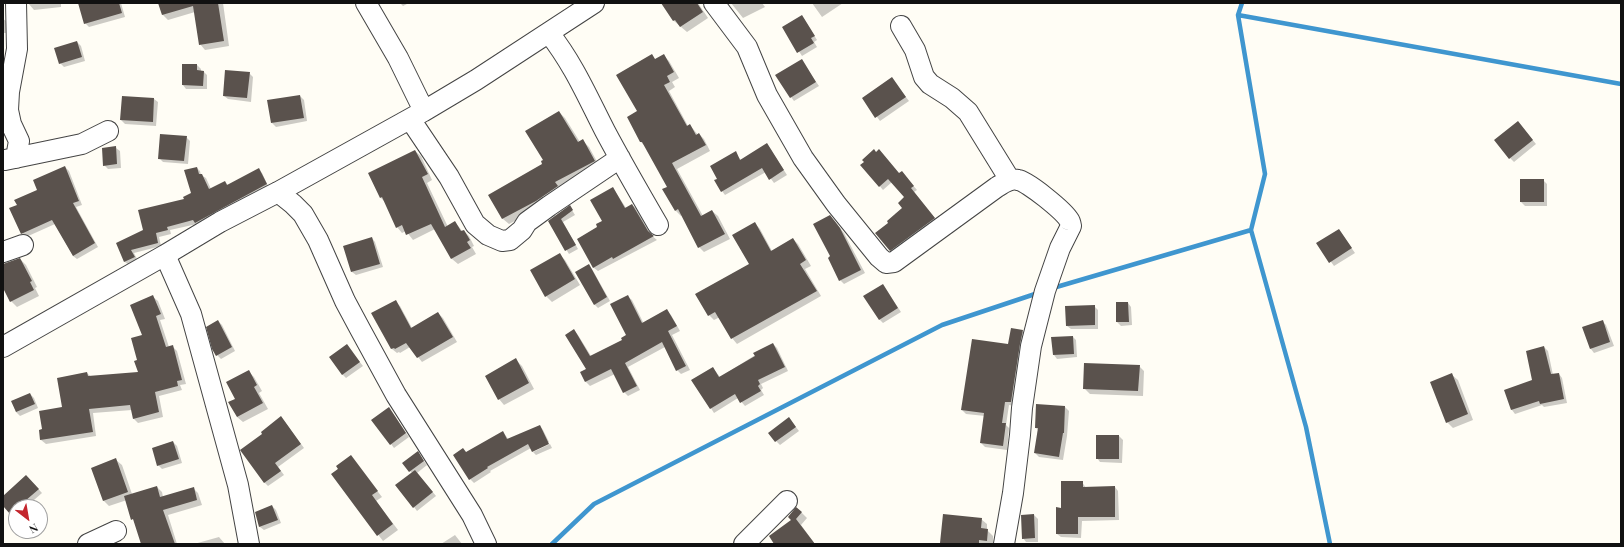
<!DOCTYPE html>
<html>
<head>
<meta charset="utf-8">
<style>
	body { margin:0 }
	#map { position:relative; width:1624px; height:547px; overflow:hidden; background:#fffdf5; font-family:"Playfair Display",serif }
	canvas { display:block }
	.frame { position:absolute; inset:0; border:4px solid #111; pointer-events:none }
	.north { position:absolute; left:8px; top:499px; width:40px; height:40px; box-sizing:border-box; background:#fff; border:1px solid #a0a0a0; border-radius:50%; rotate:149deg; font-size:11px; font-weight:700; line-height:16px; text-align:center; color:#111 }
	.north::after { content:''; display:block; margin:auto; width:14px; height:18px; background:#c4262e; clip-path:polygon(50% 0,100% 100%,50% 72%,0 100%) }
</style>
</head>
<body>
<div id="map">
<canvas width="1624" height="547"></canvas>
<div class="frame"></div>
<div class="north">N</div>
</div>
<script>
const ctx = document.querySelector('canvas').getContext('2d');
ctx.lineJoin = 'round';
function fillPath(path, color) { ctx.fillStyle = color; ctx.fill(path, 'evenodd'); }
function stroke(path, color, width, dash) { ctx.strokeStyle = color; ctx.lineWidth = width; ctx.lineCap = dash ? 'butt' : 'round'; ctx.setLineDash(dash || []); ctx.stroke(path); }
fillPath(new Path2D(`
	M 28,3 L 61,3 L 61,7 L 34,10 Z
	M 103,3 L 121,3 L 125,17 L 89,27 L 85,23 Z
	M 160,3 L 223,3 L 229,46 L 205,50 L 200,44 L 195,12 L 168,20 L 163,15 Z
	M 400,3 L 409,3 L 403,6 Z
	M 666,3 L 698,3 L 708,18 L 687,32 L 674,21 L 663,5 Z
	M 731,3 L 762,3 L 765,7 L 743,18 Z
	M 812,3 L 843,3 L 822,17 Z
	M 802,16 L 817,40 L 814,42 L 817,47 L 802,56 L 783,27 Z
	M 3,19 L 8,22 L 8,33 L 3,33 Z
	M 77,42 L 81,46 L 85,61 L 64,67 L 60,63 Z
	M 663,55 L 669,61 L 679,78 L 672,82 L 675,87 L 669,91 L 688,126 L 690,125 L 698,135 L 699,134 L 704,139 L 710,151 L 677,169 L 703,216 L 712,211 L 718,216 L 730,239 L 704,252 L 699,247 L 682,215 L 681,216 L 676,211 L 664,189 L 668,187 L 646,147 L 641,142 L 638,112 L 656,60 Z
	M 801,60 L 819,86 L 794,101 L 791,97 Z
	M 197,65 L 201,69 L 201,71 L 204,72 L 207,75 L 207,89 L 186,89 L 183,85 Z
	M 249,73 L 253,77 L 251,102 L 228,99 L 224,96 Z
	M 892,79 L 909,101 L 880,121 L 863,98 Z
	M 300,96 L 304,100 L 307,121 L 276,127 L 272,123 Z
	M 123,97 L 154,99 L 158,102 L 156,126 L 125,124 L 121,120 Z
	M 559,112 L 565,118 L 580,142 L 583,141 L 589,147 L 600,167 L 542,207 L 509,224 L 503,219 L 490,196 L 544,165 Z
	M 1521,126 L 1536,144 L 1514,162 L 1510,158 Z
	M 186,137 L 190,141 L 188,164 L 163,162 L 159,158 Z
	M 767,144 L 787,175 L 774,183 L 766,172 L 725,195 L 722,191 L 735,153 L 741,160 Z
	M 116,148 L 120,151 L 121,168 L 108,169 L 104,165 Z
	M 415,151 L 421,156 L 432,180 L 427,183 L 448,227 L 455,222 L 463,232 L 464,231 L 469,236 L 474,246 L 472,247 L 476,254 L 458,264 L 452,259 L 435,229 L 413,240 L 406,231 L 402,233 L 397,227 L 386,203 L 381,198 L 369,174 Z
	M 862,165 L 905,176 L 917,190 L 914,192 L 938,222 L 894,254 L 890,250 L 889,223 L 896,215 L 895,214 L 903,208 L 906,197 L 892,182 L 883,190 Z
	M 65,167 L 69,171 L 82,205 L 76,207 L 98,247 L 77,259 L 73,256 L 55,224 L 26,237 L 22,233 L 18,205 L 38,191 Z
	M 197,168 L 200,171 L 201,175 L 206,178 L 211,189 L 225,182 L 228,185 L 258,170 L 262,173 L 269,188 L 199,226 L 197,224 L 170,230 L 171,234 L 159,237 L 161,246 L 134,253 L 138,261 L 129,265 L 125,262 L 117,244 L 144,231 L 192,194 Z
	M 1543,180 L 1547,184 L 1547,206 L 1525,206 L 1521,202 Z
	M 613,188 L 626,208 L 632,205 L 636,208 L 651,235 L 657,240 L 598,271 L 594,268 L 578,239 L 598,227 L 603,221 Z
	M 570,207 L 575,215 L 563,222 L 578,249 L 569,254 L 549,222 Z
	M 834,220 L 844,233 L 865,273 L 844,284 L 840,280 L 832,257 Z
	M 755,223 L 760,229 L 772,251 L 793,239 L 798,244 L 811,266 L 805,269 L 821,296 L 737,344 L 732,338 L 720,317 L 714,320 L 709,315 L 750,265 Z
	M 1339,230 L 1355,253 L 1334,266 L 1318,244 Z
	M 372,238 L 375,242 L 383,267 L 356,275 L 352,272 Z
	M 559,254 L 565,260 L 580,285 L 552,302 L 546,296 Z
	M 20,259 L 26,265 L 37,287 L 35,288 L 39,296 L 17,307 L 11,301 L 3,286 L 3,266 Z
	M 588,265 L 592,269 L 610,301 L 598,308 L 594,304 Z
	M 883,285 L 901,312 L 883,323 L 880,320 Z
	M 627,296 L 632,300 L 644,324 L 667,311 L 671,315 L 680,331 L 672,335 L 690,370 L 681,374 L 677,370 L 665,347 L 628,367 L 640,390 L 628,396 L 624,392 L 615,374 L 590,386 L 586,382 L 587,370 L 574,330 L 578,335 L 591,356 L 623,340 L 627,336 Z
	M 153,297 L 158,301 L 165,319 L 160,320 L 169,347 L 172,346 L 177,351 L 186,384 L 180,385 L 182,390 L 159,396 L 163,417 L 138,423 L 134,419 L 132,410 L 93,413 L 96,436 L 46,444 L 41,440 L 43,430 L 63,408 L 87,373 L 91,377 L 139,373 L 138,361 Z
	M 395,301 L 400,306 L 412,328 L 438,313 L 443,318 L 457,342 L 422,362 L 410,347 L 400,353 L 399,352 L 397,353 L 392,349 L 373,313 Z
	M 1128,303 L 1131,307 L 1132,325 L 1121,326 L 1117,322 Z
	M 1094,306 L 1098,310 L 1098,329 L 1071,329 L 1067,326 Z
	M 218,321 L 222,325 L 235,351 L 221,359 L 217,355 Z
	M 1602,321 L 1606,325 L 1614,346 L 1594,353 L 1591,349 Z
	M 1023,331 L 1027,335 L 1015,406 L 1009,405 L 1006,425 L 1009,428 L 1007,450 L 985,447 L 981,443 L 985,416 L 966,414 L 962,410 L 1009,346 Z
	M 1073,337 L 1076,340 L 1077,357 L 1057,359 L 1054,355 Z
	M 773,344 L 777,348 L 788,371 L 761,384 L 763,388 L 761,390 L 764,395 L 745,406 L 738,398 L 714,413 L 693,380 L 713,368 L 720,377 Z
	M 347,346 L 363,366 L 346,378 L 342,374 Z
	M 1544,347 L 1548,351 L 1553,375 L 1559,374 L 1562,378 L 1567,403 L 1544,407 L 1542,405 L 1515,414 L 1512,410 L 1505,390 L 1534,381 Z
	M 516,360 L 522,366 L 534,389 L 504,405 L 499,399 Z
	M 1139,366 L 1144,371 L 1143,396 L 1090,394 L 1084,388 Z
	M 248,371 L 254,377 L 262,391 L 259,393 L 268,409 L 243,422 L 237,417 L 236,399 Z
	M 1452,375 L 1458,380 L 1473,420 L 1453,428 L 1447,422 Z
	M 30,394 L 34,398 L 38,408 L 20,416 L 16,412 L 12,401 Z
	M 1037,405 L 1065,407 L 1069,411 L 1067,436 L 1063,460 L 1039,457 L 1035,453 L 1038,430 L 1036,428 Z
	M 389,408 L 409,437 L 394,448 L 391,444 Z
	M 285,422 L 304,448 L 278,467 L 284,475 L 268,486 L 264,482 Z
	M 792,422 L 799,431 L 780,445 L 776,441 Z
	M 540,426 L 543,430 L 549,442 L 533,450 L 531,448 L 490,471 L 491,472 L 474,483 L 470,479 L 467,453 L 503,432 L 509,440 Z
	M 1119,436 L 1123,440 L 1122,463 L 1100,462 L 1097,458 Z
	M 173,442 L 177,446 L 182,463 L 162,469 L 158,465 Z
	M 550,444 L 552,448 L 536,455 L 533,452 Z
	M 418,453 L 427,465 L 417,473 L 436,496 L 417,511 L 414,507 L 412,473 L 410,471 Z
	M 351,457 L 382,497 L 376,501 L 398,530 L 383,541 L 332,474 Z
	M 116,460 L 122,465 L 132,494 L 157,487 L 162,492 L 163,497 L 193,488 L 198,493 L 202,505 L 168,515 L 177,544 L 142,544 L 127,500 L 109,506 L 104,501 Z
	M 30,480 L 42,493 L 26,507 L 16,507 L 15,517 L 3,505 L 3,497 Z
	M 1082,482 L 1086,488 L 1115,487 L 1118,491 L 1119,520 L 1082,521 L 1081,538 L 1061,537 L 1057,534 L 1062,509 Z
	M 272,506 L 276,510 L 281,523 L 264,530 L 260,527 L 256,513 Z
	M 797,508 L 807,518 L 801,525 L 815,544 L 773,544 L 792,520 Z
	M 1034,515 L 1038,519 L 1038,542 L 1026,542 L 1023,538 Z
	M 981,519 L 987,524 L 987,530 L 993,536 L 993,544 L 942,544 L 941,542 Z
	M 455,535 L 462,544 L 441,544 Z
	M 219,537 L 225,544 L 194,544 Z`), '#0003');
stroke(new Path2D(`
	M 1242,3 L 1238,15 L 1265,174 L 1251,230 L 1306,427 L 1330,544
	M 1238,15 L 1621,84
	M 1053,288 L 1251,230
	M 552,544 L 594,504 L 942,325 L 1038,293`), '#3f96cf', 4.5);
fillPath(new Path2D(`
	M 78,3 L 119,3 L 122,13 L 84,24 Z
	M 158,3 L 218,3 L 224,41 L 199,45 L 193,6 L 162,15 Z
	M 661,3 L 697,3 L 703,12 L 680,27 L 675,20 L 673,21 Z
	M 802,15 L 815,36 L 811,38 L 814,43 L 797,53 L 782,27 Z
	M 77,41 L 82,57 L 59,64 L 54,48 Z
	M 652,54 L 655,59 L 664,54 L 674,72 L 667,76 L 670,82 L 664,85 L 687,126 L 690,124 L 696,135 L 699,133 L 706,145 L 672,163 L 701,216 L 712,210 L 725,234 L 698,248 L 678,209 L 675,211 L 662,189 L 667,187 L 642,142 L 640,142 L 627,117 L 637,111 L 616,75 Z
	M 802,59 L 816,82 L 790,98 L 775,75 Z
	M 182,64 L 197,64 L 197,70 L 204,71 L 203,86 L 182,85 Z
	M 225,70 L 250,72 L 247,98 L 223,96 Z
	M 892,77 L 906,97 L 875,118 L 862,98 Z
	M 300,95 L 304,118 L 271,123 L 267,100 Z
	M 122,96 L 154,98 L 153,122 L 120,120 Z
	M 559,111 L 578,142 L 583,139 L 595,161 L 555,182 L 558,186 L 536,201 L 502,219 L 488,195 L 542,164 L 541,161 L 543,160 L 525,131 Z
	M 1518,121 L 1533,140 L 1509,159 L 1494,140 Z
	M 160,134 L 187,136 L 184,161 L 158,159 Z
	M 767,143 L 784,170 L 769,180 L 762,168 L 721,192 L 714,180 L 717,179 L 710,166 L 736,151 L 740,160 Z
	M 116,146 L 117,164 L 103,166 L 102,148 Z
	M 874,149 L 876,152 L 879,149 L 899,173 L 902,171 L 914,186 L 911,188 L 935,218 L 890,251 L 875,233 L 888,223 L 887,221 L 902,208 L 898,203 L 904,197 L 888,179 L 879,187 L 860,165 L 864,162 L 862,160 Z
	M 415,150 L 428,174 L 422,177 L 445,227 L 455,221 L 461,231 L 464,230 L 470,240 L 467,242 L 471,248 L 451,259 L 431,224 L 406,235 L 402,225 L 396,228 L 382,197 L 380,198 L 368,173 Z
	M 65,166 L 79,201 L 73,203 L 95,243 L 73,256 L 52,220 L 21,234 L 9,208 L 17,205 L 14,200 L 37,190 L 33,180 Z
	M 197,167 L 199,174 L 202,174 L 209,189 L 225,181 L 227,185 L 259,168 L 267,184 L 195,223 L 193,220 L 167,227 L 168,230 L 156,233 L 158,243 L 131,250 L 135,257 L 124,262 L 116,243 L 143,230 L 138,210 L 184,199 L 183,197 L 191,193 L 184,170 Z
	M 1520,179 L 1544,179 L 1544,202 L 1520,202 Z
	M 613,187 L 625,208 L 632,204 L 648,231 L 654,236 L 613,259 L 612,257 L 593,268 L 577,239 L 597,227 L 596,224 L 602,221 L 590,200 Z
	M 570,205 L 573,210 L 561,219 L 576,245 L 565,251 L 548,221 Z
	M 830,215 L 840,228 L 861,270 L 839,281 L 828,258 L 830,256 L 813,224 Z
	M 755,222 L 771,251 L 793,238 L 806,260 L 800,264 L 817,291 L 731,339 L 715,312 L 708,316 L 695,294 L 749,264 L 732,235 Z
	M 1339,229 L 1352,248 L 1329,263 L 1316,243 Z
	M 372,237 L 380,264 L 351,272 L 343,246 Z
	M 560,253 L 575,279 L 545,297 L 530,270 Z
	M 20,258 L 32,281 L 30,282 L 34,290 L 10,302 L 3,288 L 3,264 Z
	M 589,264 L 607,297 L 594,305 L 575,272 Z
	M 883,284 L 898,308 L 879,320 L 863,296 Z
	M 153,295 L 161,314 L 156,316 L 166,347 L 173,345 L 182,380 L 177,381 L 178,386 L 155,392 L 159,412 L 133,419 L 130,405 L 89,409 L 93,432 L 40,440 L 39,430 L 42,429 L 39,411 L 62,407 L 57,378 L 87,372 L 88,376 L 138,372 L 134,361 L 137,360 L 131,338 L 142,335 L 130,305 Z
	M 628,295 L 642,323 L 667,309 L 677,326 L 668,331 L 686,366 L 676,371 L 662,342 L 625,363 L 637,386 L 623,393 L 611,369 L 585,382 L 580,372 L 586,369 L 565,335 L 574,329 L 590,356 L 622,340 L 621,338 L 626,335 L 610,304 Z
	M 396,300 L 411,328 L 438,312 L 453,337 L 417,358 L 406,343 L 395,349 L 394,348 L 391,349 L 371,313 Z
	M 1116,302 L 1128,302 L 1129,322 L 1116,322 Z
	M 1095,305 L 1095,325 L 1066,326 L 1065,306 Z
	M 218,320 L 232,347 L 216,356 L 212,349 L 206,327 Z
	M 1603,320 L 1610,342 L 1590,349 L 1582,327 Z
	M 1011,328 L 1023,330 L 1020,344 L 1011,402 L 1005,402 L 1002,423 L 1006,423 L 1003,446 L 980,443 L 984,413 L 961,410 L 972,339 L 1008,344 Z
	M 1073,336 L 1074,354 L 1053,355 L 1051,337 Z
	M 773,343 L 785,367 L 758,380 L 760,384 L 758,386 L 761,391 L 740,403 L 735,394 L 710,409 L 691,380 L 713,367 L 719,377 L 755,356 L 753,353 Z
	M 347,344 L 360,362 L 342,375 L 329,357 Z
	M 1544,346 L 1551,374 L 1559,373 L 1564,399 L 1540,404 L 1539,401 L 1511,410 L 1504,390 L 1532,380 L 1526,351 Z
	M 516,358 L 529,383 L 498,400 L 485,376 Z
	M 1084,363 L 1140,365 L 1138,391 L 1083,389 Z
	M 249,370 L 257,385 L 254,387 L 263,403 L 237,417 L 228,402 L 235,399 L 226,382 Z
	M 1452,373 L 1468,414 L 1446,423 L 1430,382 Z
	M 30,393 L 35,404 L 16,412 L 11,401 Z
	M 1036,404 L 1065,406 L 1064,433 L 1063,433 L 1059,457 L 1034,453 L 1038,428 L 1035,428 Z
	M 389,407 L 406,433 L 390,445 L 371,420 Z
	M 281,416 L 301,444 L 275,463 L 281,471 L 264,483 L 240,450 L 262,434 L 261,432 Z
	M 789,417 L 796,427 L 775,442 L 768,433 Z
	M 540,425 L 549,444 L 532,452 L 528,444 L 487,467 L 488,468 L 469,480 L 453,455 L 463,448 L 466,452 L 503,431 L 507,439 Z
	M 1096,435 L 1119,435 L 1119,459 L 1096,459 Z
	M 173,441 L 179,459 L 157,466 L 152,448 Z
	M 418,451 L 424,461 L 409,472 L 402,463 Z
	M 351,455 L 378,491 L 372,495 L 393,524 L 377,536 L 331,474 L 338,469 L 336,466 Z
	M 116,458 L 128,492 L 103,501 L 91,468 Z
	M 415,470 L 433,492 L 413,508 L 395,485 Z
	M 26,475 L 39,489 L 18,507 L 16,507 L 16,509 L 10,514 L 3,506 L 3,496 Z
	M 1061,481 L 1083,481 L 1083,487 L 1115,486 L 1115,517 L 1078,517 L 1078,534 L 1056,534 L 1056,507 L 1061,508 Z
	M 157,486 L 160,497 L 194,487 L 197,500 L 163,510 L 175,544 L 141,544 L 133,519 L 131,520 L 124,496 Z
	M 272,505 L 278,520 L 259,527 L 255,512 Z
	M 796,507 L 802,512 L 796,519 L 815,544 L 774,544 L 769,536 L 791,520 L 788,517 Z
	M 943,514 L 982,518 L 981,528 L 988,529 L 987,541 L 979,540 L 979,544 L 940,543 Z
	M 1034,514 L 1035,538 L 1022,539 L 1021,515 Z`), '#5a524d');
const minor = new Path2D(`
	M 366,3 L 398,58 L 424,111
	M 714,3 L 747,47 L 767,95 L 803,158 L 836,204 L 879,257 L 886,263 L 894,262 L 997,187 C 1004,183 1010,178 1018,180 C 1027,181 1064,211 1069,220 C 1070,220 1071,226 1071,226 L 1060,248 L 1045,291 L 1031,346 L 1022,408 L 1020,435 L 1013,493 L 1004,544
	M 901,26 L 915,50 L 924,77 L 930,84 L 952,98 L 968,112 L 1010,180
	M 549,33 C 574,65 587,96 605,131 C 622,163 640,194 658,225
	M 410,119 L 449,177 L 475,224 L 488,235 L 502,241 L 510,240 L 522,230 L 527,222 L 549,206 L 620,158
	M 16,158 L 19,141 L 11,124 L 8,110 L 9,92 L 17,49 L 16,3
	M 5,160 L 82,144 L 108,131
	M 278,192 L 293,204 L 303,214 L 318,240 L 345,301 L 360,329 L 396,395 L 472,515 L 486,544
	M 3,252 L 23,245
	M 165,255 L 191,314 L 238,485 L 249,544
	M 3,347 L 165,255 L 220,222 L 278,192 L 424,111 L 476,80 L 594,3
	M 88,544 L 116,531
	M 744,544 L 787,501`);
stroke(minor, '#444', 22);
stroke(minor, '#fff', 20);
</script>
</body>
</html>
